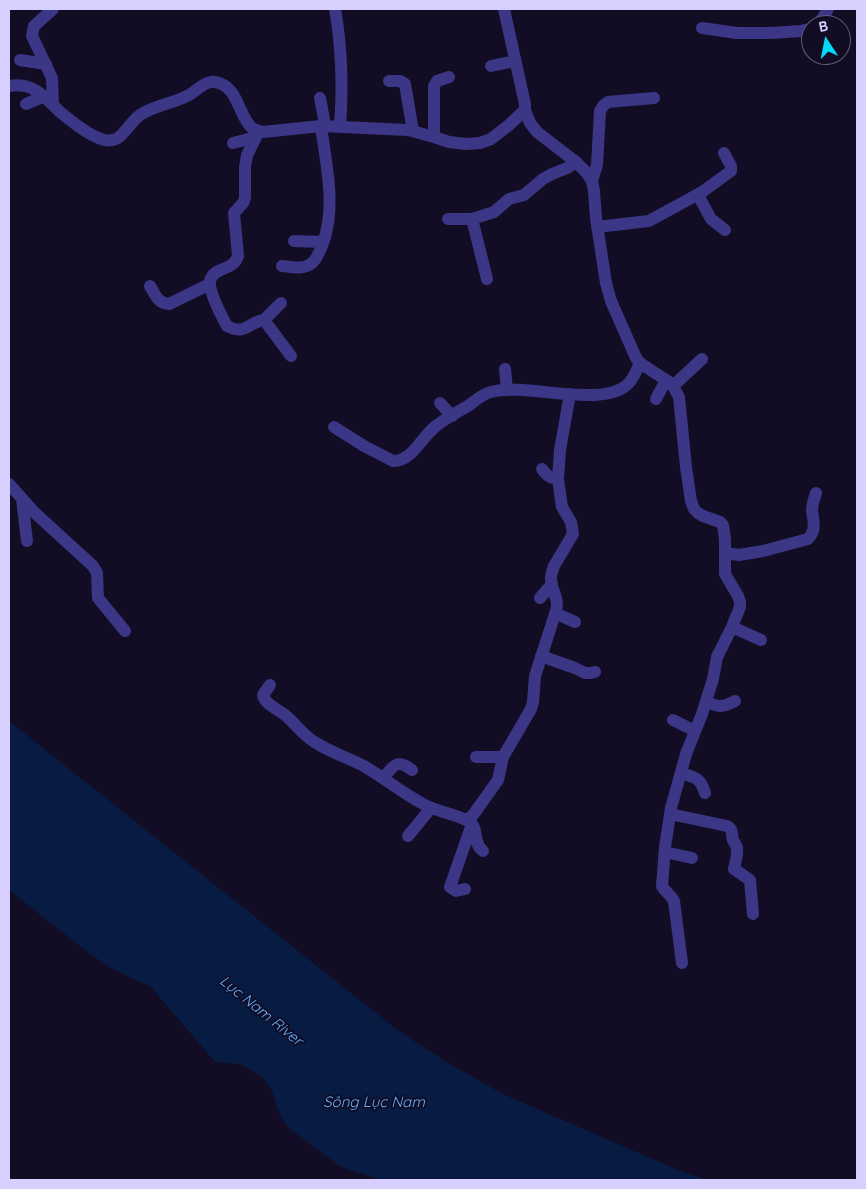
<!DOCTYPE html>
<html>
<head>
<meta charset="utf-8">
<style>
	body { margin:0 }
	#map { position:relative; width:866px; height:1189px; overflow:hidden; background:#120d24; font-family:Quicksand,sans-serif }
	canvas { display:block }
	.frame { position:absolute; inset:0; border:10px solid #d7d0ff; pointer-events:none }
	.north { position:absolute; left:801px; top:15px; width:50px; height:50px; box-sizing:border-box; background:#120d24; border:1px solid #615b7c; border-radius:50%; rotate:349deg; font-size:14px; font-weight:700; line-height:20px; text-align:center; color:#d7d0ff }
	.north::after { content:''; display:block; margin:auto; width:18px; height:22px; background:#00dbfb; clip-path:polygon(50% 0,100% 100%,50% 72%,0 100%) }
</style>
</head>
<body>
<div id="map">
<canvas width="866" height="1189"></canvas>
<div class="frame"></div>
<div class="north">B</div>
</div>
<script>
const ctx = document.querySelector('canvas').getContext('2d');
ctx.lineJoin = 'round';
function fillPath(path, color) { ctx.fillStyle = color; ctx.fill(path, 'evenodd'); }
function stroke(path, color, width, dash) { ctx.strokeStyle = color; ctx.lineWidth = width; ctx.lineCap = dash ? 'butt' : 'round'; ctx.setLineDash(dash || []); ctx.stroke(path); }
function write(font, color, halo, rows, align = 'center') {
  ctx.font = font + ' Quicksand,sans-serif'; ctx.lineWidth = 4; ctx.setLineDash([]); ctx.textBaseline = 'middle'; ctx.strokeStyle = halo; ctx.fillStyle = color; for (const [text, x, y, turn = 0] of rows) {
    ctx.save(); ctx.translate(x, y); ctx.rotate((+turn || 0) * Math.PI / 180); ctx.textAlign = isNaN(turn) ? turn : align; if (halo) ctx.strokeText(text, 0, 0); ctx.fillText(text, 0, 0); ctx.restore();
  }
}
fillPath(new Path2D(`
	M 9,721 L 396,1029 L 451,1065 L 505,1095 L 685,1173 L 709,1180 L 382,1180 L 341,1167 L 290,1129 L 281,1117 L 271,1089 L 261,1076 L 240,1064 L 215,1062 L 150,986 L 116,971 L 90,954 L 9,890 Z`), '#081b42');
stroke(new Path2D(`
	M 53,9 L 34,26 L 32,36 L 52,78 L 53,104
	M 335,9 C 342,49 343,86 340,127
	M 816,25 L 822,19 L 828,9
	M 702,28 L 737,33 L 771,33 L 801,31 L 811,29
	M 20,60 L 46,64
	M 491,66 L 515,61
	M 389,81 L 400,81 L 405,84 L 413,131
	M 9,86 C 33,82 44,96 60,112 C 71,121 88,135 101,139 C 106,141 111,141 116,139 C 124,136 131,121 140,115 C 154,105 173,104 189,95 C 196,91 206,80 215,82 C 239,86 238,116 252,128 C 255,130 259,131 263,132 L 321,126 L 408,130 L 434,137 L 449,142 L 466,144 L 480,143 L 491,139 L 509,125 L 525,110 L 525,104 L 504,9
	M 320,98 L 324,119
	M 26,104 L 45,96
	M 525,110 L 530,123 L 537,132 L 576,162 L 586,172 L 592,181 L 594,191 L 596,218 L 606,283 L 611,301 L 636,358 L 640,363 L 669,382 L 673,386 L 679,397 L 686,467 L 691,501 L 694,509 L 698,513 L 703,516 L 720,522 L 723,525 L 725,539 L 725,574 L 738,596 L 740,602 L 740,607 L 732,627 L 717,657 L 713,679 L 702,714 L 686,754 L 671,808 L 665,847 L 662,886 C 665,892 671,895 674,901 L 682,963
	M 259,131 L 247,155 L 245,167 L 245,198 L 243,203 L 234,213 L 238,256 C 234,270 216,267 211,278 C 206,287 222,317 227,326 C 246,336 248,322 264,320 L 291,356
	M 434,137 L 434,86 L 437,81 L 449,77
	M 233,143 L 256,137
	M 592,181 L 597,165 L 600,111 L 603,106 L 608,102 L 654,98
	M 698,195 L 711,219 L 725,230
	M 448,219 L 472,219 L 494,212 L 509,199 L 524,195 L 543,179 L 552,174 L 567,168 L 576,162
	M 472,219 L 487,279
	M 597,227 L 649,221 L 702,192 L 731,171 L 731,166 L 724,153
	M 294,241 L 323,242
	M 282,266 C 292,267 304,270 312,263 C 317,259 319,252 322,246 C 337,208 326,165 321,126
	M 150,286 C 155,294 158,304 169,304 L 210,284
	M 264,320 L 281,303
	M 505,369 L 507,390
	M 673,386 L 702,359
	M 656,399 L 666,380
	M 440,403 L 452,416
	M 334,427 L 364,446 L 393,461 C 412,462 422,436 436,426 C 446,418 457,412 468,406 C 475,401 482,394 491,392 C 526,382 604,410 629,383 C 634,377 637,370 640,363
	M 542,469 C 547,476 550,478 558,479
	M 9,484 L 35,513 L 93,566 L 97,573 L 98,598 L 125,631
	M 22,499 L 27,541
	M 725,553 L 739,555 L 763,551 L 808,539 C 817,530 813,521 812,510 C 812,505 814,499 816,493
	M 540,598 L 552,584
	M 555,613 L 575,622
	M 732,627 L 761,640
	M 541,656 L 575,668 L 585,673 L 591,673 L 595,672
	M 270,685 L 263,695 C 265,705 278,709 285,715 C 295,723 302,734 313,741 C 329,752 347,757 364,766 C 386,779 406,796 429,807 C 441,812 454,814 466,820 C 481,826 471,842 483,851
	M 706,702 C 719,707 722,708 735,701
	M 673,720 L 695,731
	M 476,757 L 503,757
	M 681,773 C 696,778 700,777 705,793
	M 383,778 C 394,766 396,758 412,770
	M 670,814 L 727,826 C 734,830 731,834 733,840 C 735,844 736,844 737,848 C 738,855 735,863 734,869 L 750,880 L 753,914
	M 467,820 L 473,815 L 498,780 L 503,757 L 531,709 L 533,702 L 535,676 L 554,617 C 562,598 551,594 551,578 C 551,574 553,569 554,566 L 573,534 L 571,522 L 562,507 L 558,479 L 560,450 L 570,394
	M 408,836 L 431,808
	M 665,852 L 692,858
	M 465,889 L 456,891 L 450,887 L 472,824`), '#3b3685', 12);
write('italic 15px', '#5eb0ff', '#120d24', [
	["Lục Nam River",261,1011,39],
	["Sông Lục Nam",374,1102]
]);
</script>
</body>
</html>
